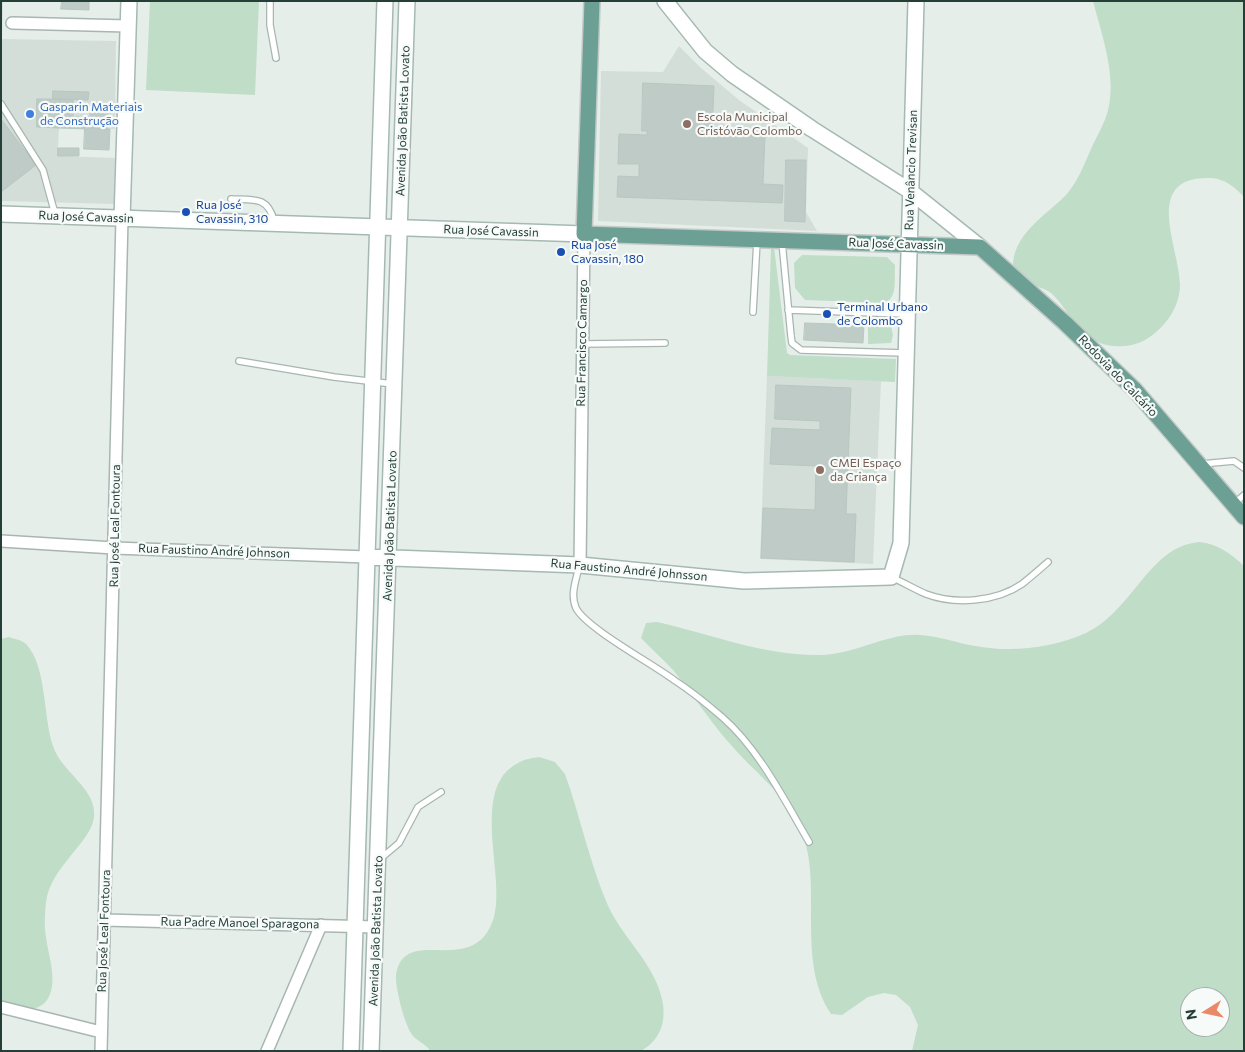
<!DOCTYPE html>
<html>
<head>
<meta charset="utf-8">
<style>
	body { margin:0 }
	#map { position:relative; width:1245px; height:1052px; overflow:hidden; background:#e6eeea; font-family:Commissioner,sans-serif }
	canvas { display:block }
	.frame { position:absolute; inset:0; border:2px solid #253f38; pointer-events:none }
	.north { position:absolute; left:1180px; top:987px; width:50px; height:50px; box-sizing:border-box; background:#f6faf8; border:1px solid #a2afab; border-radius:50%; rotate:260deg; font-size:14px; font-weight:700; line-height:20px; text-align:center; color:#253f38 }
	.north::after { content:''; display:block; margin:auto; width:18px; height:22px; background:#ea8968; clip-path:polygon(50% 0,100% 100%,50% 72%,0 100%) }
</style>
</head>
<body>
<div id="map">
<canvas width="1245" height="1052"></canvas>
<div class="frame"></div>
<div class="north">N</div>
</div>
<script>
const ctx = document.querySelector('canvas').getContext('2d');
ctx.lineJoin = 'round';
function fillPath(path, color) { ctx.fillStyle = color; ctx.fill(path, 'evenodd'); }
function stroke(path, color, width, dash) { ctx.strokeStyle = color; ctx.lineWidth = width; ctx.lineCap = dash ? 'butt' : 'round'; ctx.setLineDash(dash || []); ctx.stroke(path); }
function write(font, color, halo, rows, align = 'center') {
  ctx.font = font + ' Commissioner,sans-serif'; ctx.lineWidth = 4.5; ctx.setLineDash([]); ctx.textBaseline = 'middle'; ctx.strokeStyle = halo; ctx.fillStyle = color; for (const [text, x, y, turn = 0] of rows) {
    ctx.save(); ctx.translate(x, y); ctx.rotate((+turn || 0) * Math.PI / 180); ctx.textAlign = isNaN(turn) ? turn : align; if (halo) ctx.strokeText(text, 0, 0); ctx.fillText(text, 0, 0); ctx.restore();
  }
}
fillPath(new Path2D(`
	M 1,1 L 3,1 L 2,39 L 116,41 L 115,129 L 59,128 L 58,148 L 59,156 L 115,158 L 114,204 L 1,201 Z
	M 679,46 L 701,68 L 739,100 L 808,148 L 806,212 L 817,231 L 598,221 L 601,71 L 663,72 Z
	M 767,376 L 881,381 L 873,564 L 760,559 Z`), '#d4ded9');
fillPath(new Path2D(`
	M 150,1 L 259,1 L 255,95 L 146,90 Z
	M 1093,1 L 1244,1 L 1244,197 C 1236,188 1225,179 1212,178 C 1141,175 1179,245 1180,284 C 1180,308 1165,328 1145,340 C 1132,347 1112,349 1098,342 C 1073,330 1068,308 1051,293 C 1045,288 1036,287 1030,283 C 1024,278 1018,273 1013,268 C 1012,235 1044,217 1065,196 C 1077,183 1084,165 1091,149 C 1096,138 1103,126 1107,114 C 1118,79 1102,36 1093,1 Z
	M 771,247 L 774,247 L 787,353 L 790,355 L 896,359 L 895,382 L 767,376 Z
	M 802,255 L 887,257 L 895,265 C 894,279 898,297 885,303 L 805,300 L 795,288 L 794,263 Z
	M 868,324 L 891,326 L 893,335 L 891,343 L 868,344 Z
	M 1199,542 C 1218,544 1230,553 1244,566 L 1244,1051 L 912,1051 L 918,1025 L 910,1007 L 896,995 L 884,993 L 868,997 L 842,1015 L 831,1014 C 800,968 817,906 808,854 C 798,801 764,783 731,745 C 710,722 693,694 673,670 C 663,659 651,649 641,638 L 646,623 L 657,622 C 710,634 765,656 820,655 C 855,655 886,633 920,635 C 939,636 957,643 975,646 C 1012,653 1052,648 1086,633 C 1126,614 1146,561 1180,547 C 1186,544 1193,543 1199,542 ZM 1190,997 L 1220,997 L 1220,1027 L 1190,1027 Z
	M 9,637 C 14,639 22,640 26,644 C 47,666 43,717 53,746 C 61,772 97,788 94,817 C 91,843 51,866 46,902 C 45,913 44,926 46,937 C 48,955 59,983 47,1000 C 37,1014 16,1009 1,1008 L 1,639 Z
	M 539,757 L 555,762 L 565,774 C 580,816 589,860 606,901 C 620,936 654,962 662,999 C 667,1022 660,1040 641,1051 L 430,1051 C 426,1043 415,1041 411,1033 C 404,1022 395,987 396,975 C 404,922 475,981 494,917 C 506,876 469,788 518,763 C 524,759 533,758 539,757 Z`), '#c0ddc8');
const building = new Path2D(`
	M 62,1 L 89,1 L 89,10 L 61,9 Z
	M 643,83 L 714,86 L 712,134 L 765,135 L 763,184 L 783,185 L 782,203 L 617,197 L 618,176 L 639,177 L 639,164 L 618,164 L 619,134 L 647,135 L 647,131 L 642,131 Z
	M 53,91 L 89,92 L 88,100 L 53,99 Z
	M 37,99 L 60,99 L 59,128 L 37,127 Z
	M 60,99 L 73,100 L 73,117 L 89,117 L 88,129 L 59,128 Z
	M 91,107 L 108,107 L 107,129 L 90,128 Z
	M 1,119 L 36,165 L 1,192 Z
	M 85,128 L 110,129 L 109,150 L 84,149 Z
	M 58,148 L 79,148 L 79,156 L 58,156 Z
	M 786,160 L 806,160 L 805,222 L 785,221 Z
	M 805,323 L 864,325 L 863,343 L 804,340 Z
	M 776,385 L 851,388 L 846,514 L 856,514 L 854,562 L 761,558 L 763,508 L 815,510 L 816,466 L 770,464 L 772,428 L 820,430 L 820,421 L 775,419 Z`);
fillPath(building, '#becbc6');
stroke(building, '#b8c7c1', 1);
const lane = new Path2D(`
	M 270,1 L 270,25 L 276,58
	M 1,104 L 43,170 L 55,214
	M 231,199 C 254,200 268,196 274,221
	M 782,242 L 791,336 L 792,343 L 801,350 L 905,353
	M 788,310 L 906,314
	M 753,312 L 757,241
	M 582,344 L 665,343
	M 239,361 L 334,377 L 393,384
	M 1201,464 L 1234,461 L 1244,468
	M 1235,503 L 1244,495
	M 579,567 C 576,580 570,595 576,608 C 586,628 653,664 674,680 C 691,691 707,704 722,717 C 759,749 785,801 809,842
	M 891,577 C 903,582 914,589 926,594 C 955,605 996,602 1022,584 C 1031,577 1040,569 1048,562
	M 380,859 L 399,843 L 418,807 L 441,792`);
const street = new Path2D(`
	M 12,23 L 128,26
	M 1,541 L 114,548 L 367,557
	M 580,565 L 584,234
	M 104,920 L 376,927
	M 1,1007 L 101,1032
	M 101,1051 L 122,219
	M 267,1051 L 321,925`);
const secondary = new Path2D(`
	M 665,1 L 705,51 L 732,74 L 812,129 L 910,191 L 980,247
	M 1,214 L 584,234
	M 122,219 L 129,1
	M 367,557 L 580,565 L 744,581 L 891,577 L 901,543 L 916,1
	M 351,1051 L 385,1
	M 371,1051 L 407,1`);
const primary = new Path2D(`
	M 592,1 L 584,234 L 980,247 L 1065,323 L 1135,390 L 1244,517`);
stroke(lane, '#a8b6b1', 8);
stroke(street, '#a8b6b1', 14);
stroke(secondary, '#a5b9b2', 18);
stroke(primary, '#c2c9c7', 18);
stroke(lane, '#fff', 5.5);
stroke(street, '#fff', 11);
stroke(secondary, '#fff', 15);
stroke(primary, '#6da094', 15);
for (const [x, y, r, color] of [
	[30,114,5,"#3f7fe0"],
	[687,124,5,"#8d6e63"],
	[186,212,5,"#1a4fb4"],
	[561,252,5,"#1a4fb4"],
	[827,314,5,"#1a4fb4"],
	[820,470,5,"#8d6e63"]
]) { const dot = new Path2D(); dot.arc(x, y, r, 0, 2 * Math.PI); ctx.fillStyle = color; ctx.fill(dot); stroke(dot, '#f6faf8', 2); }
write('12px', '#366cbe', '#f6faf8', [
	["Gasparin Materiais",40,107],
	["de Construção",40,121]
], 'left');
write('12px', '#785e54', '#f6faf8', [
	["Escola Municipal",697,117],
	["Cristóvão Colombo",697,131],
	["CMEI Espaço",830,463],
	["da Criança",830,477]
], 'left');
write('12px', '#253f38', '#f6faf8', [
	["Avenida João Batista Lovato",403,121,-88],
	["Rua Venâncio Trevisan",911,170,-88],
	["Rua José Cavassin",86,217,2],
	["Rua José Cavassin",491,231,2],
	["Rua José Cavassin",896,244,2],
	["Rua Francisco Camargo",582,343,-89],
	["Rodovia do Calcário",1118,376,46],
	["Rua José Leal Fontoura",115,526,-89],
	["Avenida João Batista Lovato",390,526,-88],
	["Rua Faustino André Johnson",214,551,2],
	["Rua Faustino André Johnsson",629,570,5],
	["Rua Padre Manoel Sparagona",240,923,1],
	["Rua José Leal Fontoura",104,931,-88],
	["Avenida João Batista Lovato",376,931,-88]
]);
write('12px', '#164399', '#f6faf8', [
	["Rua José",196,205],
	["Cavassin, 310",196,219],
	["Rua José",571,245],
	["Cavassin, 180",571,259],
	["Terminal Urbano",837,307],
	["de Colombo",837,321]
], 'left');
</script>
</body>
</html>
